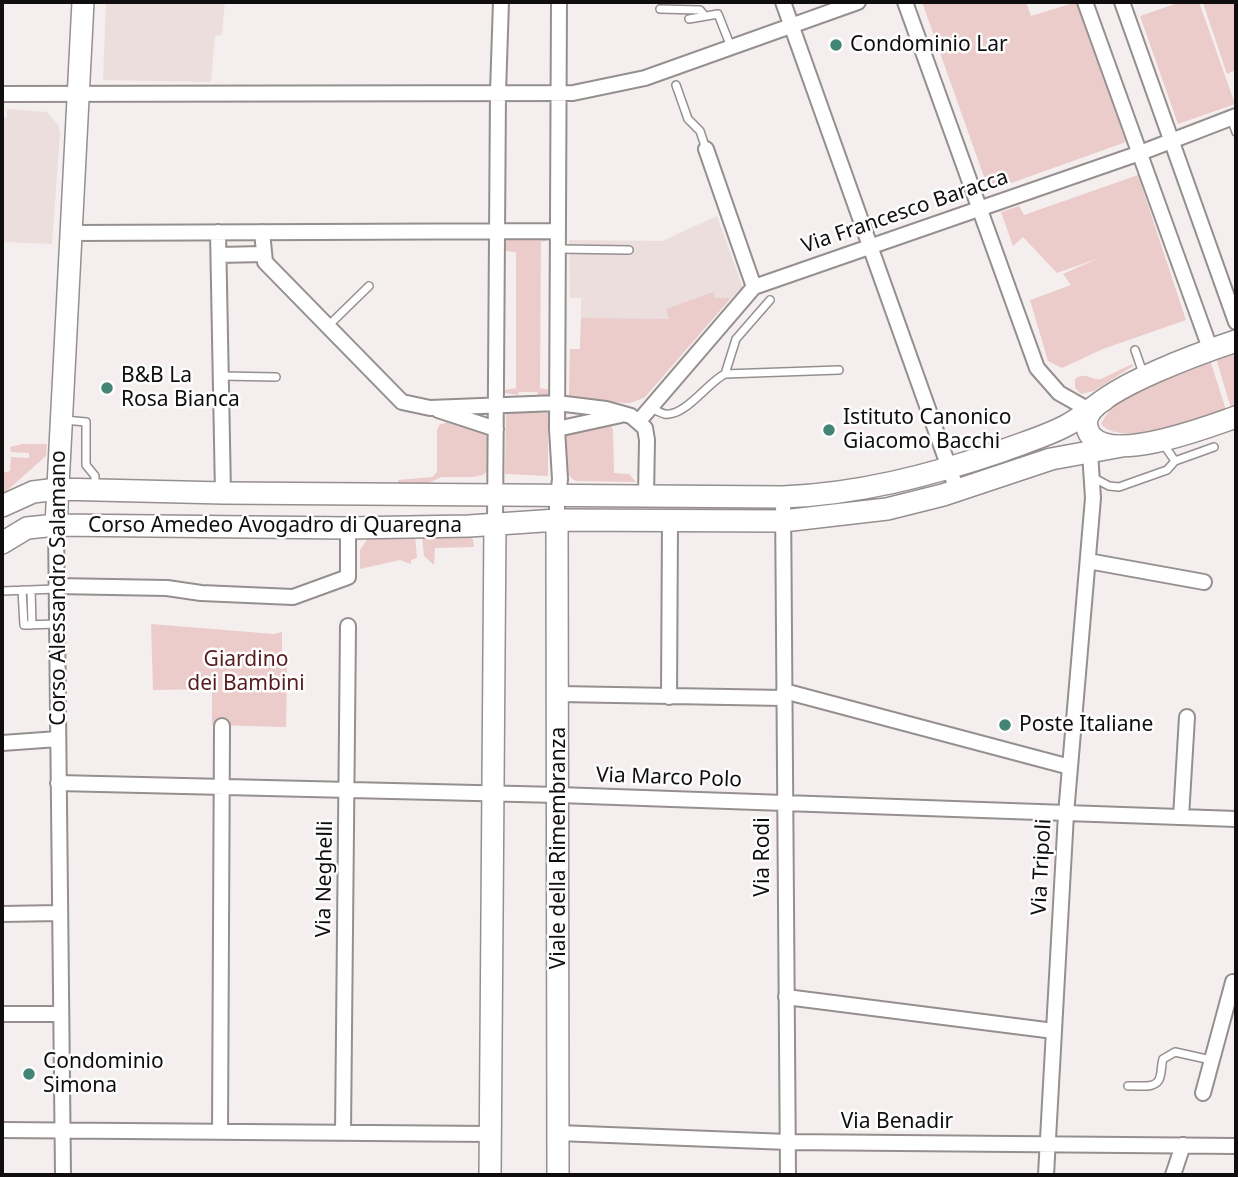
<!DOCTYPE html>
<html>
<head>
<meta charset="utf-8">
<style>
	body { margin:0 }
	#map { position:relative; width:1238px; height:1177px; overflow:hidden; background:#f5eeee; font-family:"Noto Sans",sans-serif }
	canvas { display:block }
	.frame { position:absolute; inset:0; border:4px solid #0f0d0d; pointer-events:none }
</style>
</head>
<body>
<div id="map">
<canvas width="1238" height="1177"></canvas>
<div class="frame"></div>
</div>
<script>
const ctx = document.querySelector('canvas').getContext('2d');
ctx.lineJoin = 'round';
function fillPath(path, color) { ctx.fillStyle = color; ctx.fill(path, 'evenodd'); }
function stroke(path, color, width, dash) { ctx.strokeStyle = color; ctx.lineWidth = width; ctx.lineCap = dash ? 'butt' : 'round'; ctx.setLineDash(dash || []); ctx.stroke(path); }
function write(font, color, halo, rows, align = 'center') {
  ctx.font = font + ' "Noto Sans",sans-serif'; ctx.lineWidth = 5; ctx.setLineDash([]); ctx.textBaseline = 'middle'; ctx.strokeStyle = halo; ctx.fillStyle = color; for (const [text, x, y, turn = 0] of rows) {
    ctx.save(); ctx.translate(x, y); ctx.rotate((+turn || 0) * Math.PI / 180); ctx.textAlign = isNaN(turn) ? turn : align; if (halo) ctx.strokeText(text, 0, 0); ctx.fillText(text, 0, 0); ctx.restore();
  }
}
fillPath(new Path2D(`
	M 106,2 L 225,2 L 222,35 L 215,36 L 211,82 L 103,80 Z
	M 7,109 L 47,112 L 58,125 L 60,133 L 52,244 L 2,242 L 2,118 L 7,118 Z
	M 717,216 L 743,288 L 731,298 L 644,398 L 629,403 L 569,399 L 570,349 L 580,349 L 581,318 L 581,298 L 570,298 L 569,240 L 662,241 Z`), '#eddede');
fillPath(new Path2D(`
	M 922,2 L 1026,2 L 1031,16 L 1076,2 L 1126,142 L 989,191 Z
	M 1181,2 L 1199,2 L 1235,104 L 1178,124 L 1140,16 Z
	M 1207,2 L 1236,2 L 1236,70 L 1227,74 L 1203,3 Z
	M 1138,175 L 1186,320 L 1103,349 L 1062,368 L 1048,361 L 1030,300 L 1071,285 L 1063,274 L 1099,258 L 1057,273 L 1023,237 L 1013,246 L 1001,212 L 1019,206 L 1024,215 Z
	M 506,239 L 551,240 L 541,242 L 540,388 L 551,390 L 548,395 L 538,395 L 537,392 L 519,392 L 518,395 L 505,393 L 505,390 L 516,388 L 516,252 L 505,251 Z
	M 713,292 L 715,298 L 731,298 L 644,398 L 629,403 L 569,399 L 570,349 L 580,349 L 581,318 L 669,319 L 666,309 Z
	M 1236,351 L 1236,406 L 1231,408 L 1216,358 Z
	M 1210,360 L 1226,410 C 1199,418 1123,449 1101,424 C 1120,387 1173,374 1210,360 Z
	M 1132,364 L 1133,366 L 1094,391 L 1081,394 L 1075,388 L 1075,379 C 1086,371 1091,381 1101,379 Z
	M 506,412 L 548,413 L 548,476 L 505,474 Z
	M 451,421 L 484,431 L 487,436 L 488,471 L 483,475 L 473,477 L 441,477 L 429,483 L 398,484 L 398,480 L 432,477 L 437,472 L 437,431 L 439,425 Z
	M 605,423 L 611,425 L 613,430 L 614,473 L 629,474 L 636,482 L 576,481 C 560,472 564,453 564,437 L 567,434 Z
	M 22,444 L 47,444 L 46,456 L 2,495 L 2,473 L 10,471 L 11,457 L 29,458 L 29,453 L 11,452 L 10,447 Z
	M 415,535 L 417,558 L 411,560 L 411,564 L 400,560 L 360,569 L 360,550 L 368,538 Z
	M 422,535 L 468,536 L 473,539 L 474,547 L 435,548 L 434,565 L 424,556 Z
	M 151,624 L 274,634 L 282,632 L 282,665 L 287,666 L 286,727 L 212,725 L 212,689 L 153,690 Z`), '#ebccca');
const lane = new Path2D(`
	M 660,9 L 700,10 L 705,16
	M 689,19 L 718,14 L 731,47
	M 676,85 L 688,119 L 700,131 L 706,149
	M 1231,118 L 1236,132
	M 558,249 L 629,250
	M 328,326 L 369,286
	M 1135,350 L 1144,376
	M 725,374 L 736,339 L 770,300
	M 221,376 L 276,377
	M 649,407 C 654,409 660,413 665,414 C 685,417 708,382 725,374 L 839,370
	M 64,420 L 86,422 L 86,465 L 95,476 L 95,486
	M 1162,442 L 1175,461
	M 1094,478 L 1109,486 L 1119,487 L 1167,470 L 1175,461 L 1214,447
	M 22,590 L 24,625 L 57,624
	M 31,590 L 32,625
	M 2,591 L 56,589
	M 1128,1086 C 1138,1085 1157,1090 1160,1077 C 1162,1071 1161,1065 1163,1059 L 1175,1052 L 1211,1060`);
const street = new Path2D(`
	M 783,2 L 957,490
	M 905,2 L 1037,368 L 1059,393 L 1089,410
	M 1085,2 L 1211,351
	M 1122,2 L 1236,322
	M 2,94 L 573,93 L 645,78 L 858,2
	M 706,149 L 754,287
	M 218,232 L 223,493
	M 262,232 L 265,262 L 402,402 L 430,408 L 557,403 L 606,409 L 631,416 L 645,428 L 647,440 L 646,496
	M 71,233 L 558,231
	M 219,255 L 263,254
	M 438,410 L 496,429
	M 639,421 L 754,287 L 1140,153 L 1236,116
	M 557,429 L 621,415
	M 783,497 L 788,1175
	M 557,520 L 557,506 L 560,479 L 557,429 L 559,2
	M 495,523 L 498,92 L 501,2
	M 56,525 L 63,1175
	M 1088,561 L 1204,582
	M 56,586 L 167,588 L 201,593 L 293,597 L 348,577 L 348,528
	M 784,691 L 1070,767
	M 559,694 L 784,698
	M 669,697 L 670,521
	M 2,743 L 58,739
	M 58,783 L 559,795 L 1236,819
	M 1181,817 L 1187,717
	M 2,914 L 59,913
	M 786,997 L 1054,1031
	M 2,1014 L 61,1014
	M 1203,1093 L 1233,982 L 1236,982
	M 2,1130 L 491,1134
	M 220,1132 L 222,726
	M 343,1133 L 348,626
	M 558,1133 L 788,1142 L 1236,1146
	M 1046,1175 L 1066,814 L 1093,498 L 1090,452
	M 1173,1175 L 1183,1145`);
const secondary = new Path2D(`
	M 1236,341 C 1206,351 1101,388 1088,416 C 1085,422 1087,431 1091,436 C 1115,463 1207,427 1236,417
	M 2,506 L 33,492 L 57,489 L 223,493 L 783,497 C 858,494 928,476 999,452 C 1022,443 1048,436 1069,424 C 1082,417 1093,407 1105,399
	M 557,520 L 558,1175
	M 56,525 L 83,2
	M 2,543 L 27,528 L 56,525 L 348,528 L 469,526 L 557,520 L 783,521 L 887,509 L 943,495 L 1051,459 L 1122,446
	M 490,1175 L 495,523`);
stroke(lane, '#958f8f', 10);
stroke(street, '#958f8f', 18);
stroke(secondary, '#958f8f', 24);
stroke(lane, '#fff', 7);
stroke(street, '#fff', 14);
stroke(secondary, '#fff', 21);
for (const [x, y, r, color] of [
	[836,45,7,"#438575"],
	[107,388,7,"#438575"],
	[829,430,7,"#438575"],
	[1005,725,7,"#438575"],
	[29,1074,7,"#438575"]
]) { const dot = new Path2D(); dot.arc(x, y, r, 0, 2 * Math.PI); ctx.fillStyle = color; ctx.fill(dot); stroke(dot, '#fefdfd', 2.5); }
write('21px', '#0f0d0d', '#fefdfd', [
	["Condominio Lar",850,45],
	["B&B La",121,376],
	["Rosa Bianca",121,400],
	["Istituto Canonico",843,418],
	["Giacomo Bacchi",843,442],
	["Poste Italiane",1019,725],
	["Condominio",43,1062],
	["Simona",43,1086]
], 'left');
write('21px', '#0f0d0d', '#fefdfd', [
	["Via Francesco Baracca",905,212,-19],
	["Corso Amedeo Avogadro di Quaregna",275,526],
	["Corso Alessandro Salamano",59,588,-90],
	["Via Marco Polo",669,778,2],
	["Viale della Rimembranza",559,848,-90],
	["Via Rodi",763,857,-90],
	["Via Tripoli",1042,867,-87],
	["Via Neghelli",325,879,-89],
	["Via Benadir",897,1122]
]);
write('21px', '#561d1f', '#fefdfd', [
	["Giardino",246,660],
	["dei Bambini",246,684]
]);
</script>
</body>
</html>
